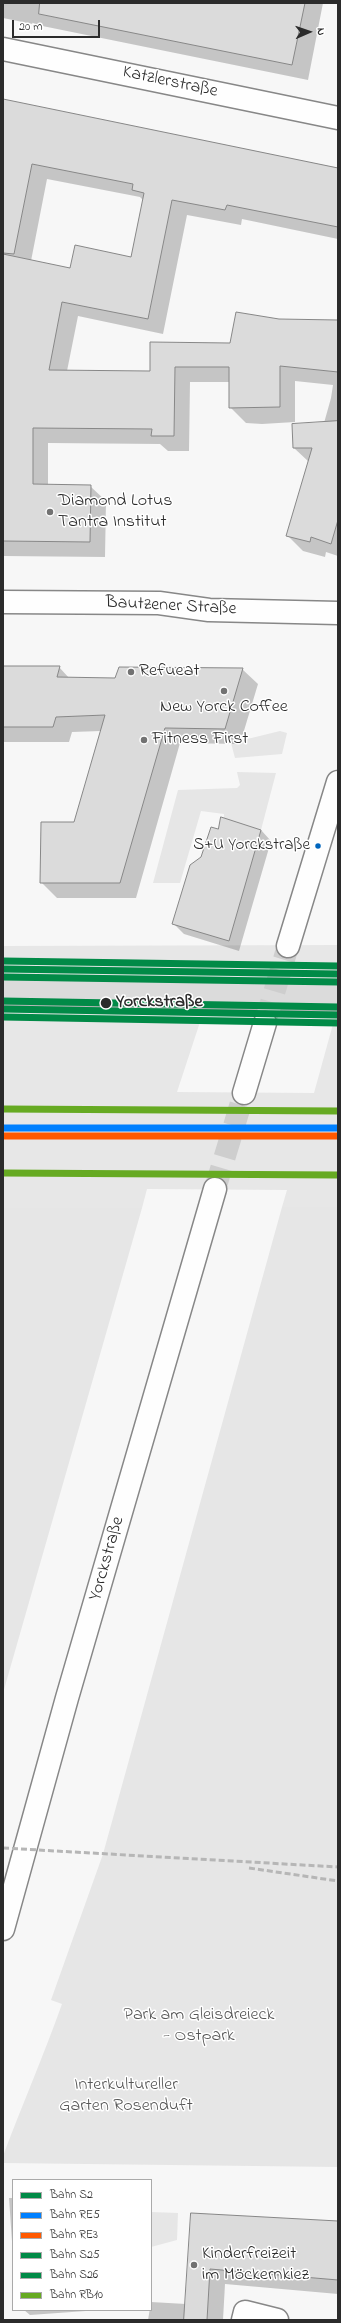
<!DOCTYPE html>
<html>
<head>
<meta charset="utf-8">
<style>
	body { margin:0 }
	#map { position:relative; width:341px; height:2323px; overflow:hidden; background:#f7f7f7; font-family:"Indie Flower",sans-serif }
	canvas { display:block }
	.frame { position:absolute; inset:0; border:4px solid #2b2b2b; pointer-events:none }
	.legend { position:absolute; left:12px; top:2179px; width:140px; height:132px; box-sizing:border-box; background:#fff; border:1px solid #aaa; margin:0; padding:5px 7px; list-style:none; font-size:12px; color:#2b2b2b }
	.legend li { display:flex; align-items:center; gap:8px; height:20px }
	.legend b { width:20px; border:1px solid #aaa }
	.north { position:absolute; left:289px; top:12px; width:40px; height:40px; -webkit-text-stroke:3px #fff; paint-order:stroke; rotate:88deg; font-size:11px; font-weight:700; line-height:16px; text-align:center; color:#2b2b2b }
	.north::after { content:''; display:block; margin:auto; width:14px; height:18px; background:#2b2b2b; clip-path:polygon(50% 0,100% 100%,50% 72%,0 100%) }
	.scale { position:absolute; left:12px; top:20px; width:88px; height:18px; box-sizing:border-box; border:2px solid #2b2b2b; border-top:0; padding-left:5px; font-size:12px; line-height:14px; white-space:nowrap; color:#2b2b2b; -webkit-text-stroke:3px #fff; paint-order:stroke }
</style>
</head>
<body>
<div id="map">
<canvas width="341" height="2323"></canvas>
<div class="frame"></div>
<ul class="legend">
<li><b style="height:5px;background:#018a47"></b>Bahn S2</li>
<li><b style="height:5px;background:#0080ff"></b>Bahn RE5</li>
<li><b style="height:5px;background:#ff5900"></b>Bahn RE3</li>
<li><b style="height:5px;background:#018a47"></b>Bahn S25</li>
<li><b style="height:5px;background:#018a47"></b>Bahn S26</li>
<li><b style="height:5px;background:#6a2"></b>Bahn RB10</li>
</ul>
<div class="north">N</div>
<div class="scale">20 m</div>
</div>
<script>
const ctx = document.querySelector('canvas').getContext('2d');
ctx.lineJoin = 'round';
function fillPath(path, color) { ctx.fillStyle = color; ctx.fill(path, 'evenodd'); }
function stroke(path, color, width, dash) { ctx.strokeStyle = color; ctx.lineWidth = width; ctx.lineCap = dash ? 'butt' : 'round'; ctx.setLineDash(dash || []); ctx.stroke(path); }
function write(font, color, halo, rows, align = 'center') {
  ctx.font = font + ' "Indie Flower",sans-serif'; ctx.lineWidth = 3; ctx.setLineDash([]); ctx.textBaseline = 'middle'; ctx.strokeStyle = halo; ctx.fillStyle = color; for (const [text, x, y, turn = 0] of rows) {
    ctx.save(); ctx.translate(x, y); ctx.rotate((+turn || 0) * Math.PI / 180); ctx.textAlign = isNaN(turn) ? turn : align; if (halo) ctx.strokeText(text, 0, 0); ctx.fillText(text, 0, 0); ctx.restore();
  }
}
fillPath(new Path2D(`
	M 338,945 L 338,1207 L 282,1207 L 287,1190 L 147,1189 L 142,1208 L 3,1208 L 3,946 ZM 200,1022 L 333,1024 L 314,1093 L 177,1092 Z`), '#e7e7e7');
fillPath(new Path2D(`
	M 280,731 L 287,733 L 282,754 L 235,758 L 231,743 Z
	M 237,772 L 276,773 L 261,830 L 224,818 L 224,814 L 201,811 L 180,883 L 153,883 L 178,790 L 237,788 L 240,785 Z
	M 282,1207 L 338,1207 L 338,2167 L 3,2163 L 3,2156 C 22,2105 44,2055 62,2004 L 51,2000 L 103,1854 Z
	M 3,1208 L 142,1208 L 3,1693 Z
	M 151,2212 L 178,2213 L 177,2240 L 151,2247 Z`), '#e6e6e6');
fillPath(new Path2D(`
	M 3,3 L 323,3 L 308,80 L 3,18 Z
	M 3,100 L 338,168 L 338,239 L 242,219 L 241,225 L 187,215 L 163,334 L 78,316 L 67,371 L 151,372 L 231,344 L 279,320 L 338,321 L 338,556 L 326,552 L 325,557 L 303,551 L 287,535 L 309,462 L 294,448 L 324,423 L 331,398 L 333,385 L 295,381 L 295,422 L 262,424 L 246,423 L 230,407 L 230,382 L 190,382 L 189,451 L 168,451 L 160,444 L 48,443 L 48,485 L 90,486 L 106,501 L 105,557 L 3,556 ZM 47,179 L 140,197 L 144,201 L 131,258 L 70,269 L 31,261 Z
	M 3,667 L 59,667 L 70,679 L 116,679 L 242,669 L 258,684 L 240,744 L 180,743 L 136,898 L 57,898 L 41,882 L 75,823 L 101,731 L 72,732 L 69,742 L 3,742 Z
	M 218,830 L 261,830 L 271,841 L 239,951 L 184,934 L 174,924 L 202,858 Z
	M 3,977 L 338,984 L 338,1012 L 3,1007 Z
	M 9,2198 L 13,2198 L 13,2256 Z
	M 192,2214 L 338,2222 L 338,2294 L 225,2284 L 223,2320 L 148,2320 L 151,2302 L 186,2304 Z
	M 24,2310 L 100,2310 L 30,2315 Z`), '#0003');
const building = new Path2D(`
	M 40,3 L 305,3 L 292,65 L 39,14 Z
	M 3,99 L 338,168 L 338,227 L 227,205 L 225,210 L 172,200 L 148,319 L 62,302 L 49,370 L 150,371 L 150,342 L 230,343 L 236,312 L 279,319 L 338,320 L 338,372 L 280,366 L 280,407 L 229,408 L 229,367 L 175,367 L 174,436 L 151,436 L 152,429 L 33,428 L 33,484 L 91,485 L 90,542 L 3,541 L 3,254 L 70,268 L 75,245 L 131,257 L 144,193 L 132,190 L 133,184 L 32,164 L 14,254 L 3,253 Z
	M 338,421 L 338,520 L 331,544 L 311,537 L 310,542 L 286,536 L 312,448 L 293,448 L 292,424 Z
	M 3,666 L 60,666 L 57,677 L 115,678 L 119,667 L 243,668 L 225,729 L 165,728 L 120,883 L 40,883 L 41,822 L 74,822 L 105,715 L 56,717 L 53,727 L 3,727 Z
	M 221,817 L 261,830 L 229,941 L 172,924 L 190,865 L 201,857 L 211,827 L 218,829 Z
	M 3,976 L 338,983 L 338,1006 L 3,1001 Z
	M 191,2213 L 338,2221 L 338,2280 L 210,2269 L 207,2320 L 184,2320 Z`);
fillPath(building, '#dbdbdb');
stroke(building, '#878787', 1);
stroke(new Path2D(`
	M 265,1023 L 288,946
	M 215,1189 L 244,1093`), '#cecece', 22, [22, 11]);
const street = new Path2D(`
	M 3,49 L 338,118
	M 3,602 L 159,603 L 209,610 L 338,613
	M 243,2320 L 245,2312 L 277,2320`);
const secondary = new Path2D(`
	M 288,946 L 338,782
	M 244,1093 L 265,1023
	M 3,1929 L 67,1698 L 215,1189`);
stroke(street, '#878787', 25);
stroke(secondary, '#878787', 25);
stroke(street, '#fefefe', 22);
stroke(secondary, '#fefefe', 22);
stroke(new Path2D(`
	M 3,1848 L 338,1867
	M 249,1868 L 338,1881`), '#b6b6b6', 3, [6, 3]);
stroke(new Path2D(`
	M 3,969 L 338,974
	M 3,1009 L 338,1015`), '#018a47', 7);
stroke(new Path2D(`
	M 3,1128 L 338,1128`), '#0080ff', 7);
stroke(new Path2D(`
	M 3,1136 L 338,1136`), '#ff5900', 7);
stroke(new Path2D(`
	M 3,977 L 338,982
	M 3,1017 L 338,1023`), '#018a47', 7);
stroke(new Path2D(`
	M 3,961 L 338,966
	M 3,1001 L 338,1007`), '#018a47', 7);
stroke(new Path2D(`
	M 3,1109 L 338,1111
	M 3,1173 L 338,1175`), '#6a2', 7);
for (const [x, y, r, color] of [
	[50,512,4,"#727272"],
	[131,672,4,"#727272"],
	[224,691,4,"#727272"],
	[144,740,4,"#727272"],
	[318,846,3.5,"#0065bd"],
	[106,1003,6,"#2b2b2b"],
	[194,2265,4,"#727272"]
]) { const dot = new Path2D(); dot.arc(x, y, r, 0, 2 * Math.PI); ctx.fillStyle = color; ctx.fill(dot); stroke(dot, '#fff', 1.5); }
write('17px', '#2b2b2b', '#fff', [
	["S+U Yorckstraße",310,846]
], 'right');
write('18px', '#2b2b2b', '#fff', [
	["Katzlerstraße",170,83,12],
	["Bautzener Straße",171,607,3],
	["Yorckstraße",108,1559,-74]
]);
write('18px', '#2b2b2b', '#fff', [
	["Diamond Lotus",58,502],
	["Tantra Institut",58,523],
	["Refueat",139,672],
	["New Yorck Coffee",224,708,"center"],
	["Fitness First",152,740],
	["Kinderfreizeit",202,2255],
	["im Möckernkiez",202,2276]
], 'left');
write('bold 18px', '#2b2b2b', '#fff', [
	["Yorckstraße",116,1003]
], 'left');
write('18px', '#565656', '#fff', [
	["Park am Gleisdreieck",199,2016],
	["- Ostpark",199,2037],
	["Interkultureller",126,2086],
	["Garten Rosenduft",126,2107]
]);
</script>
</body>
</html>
